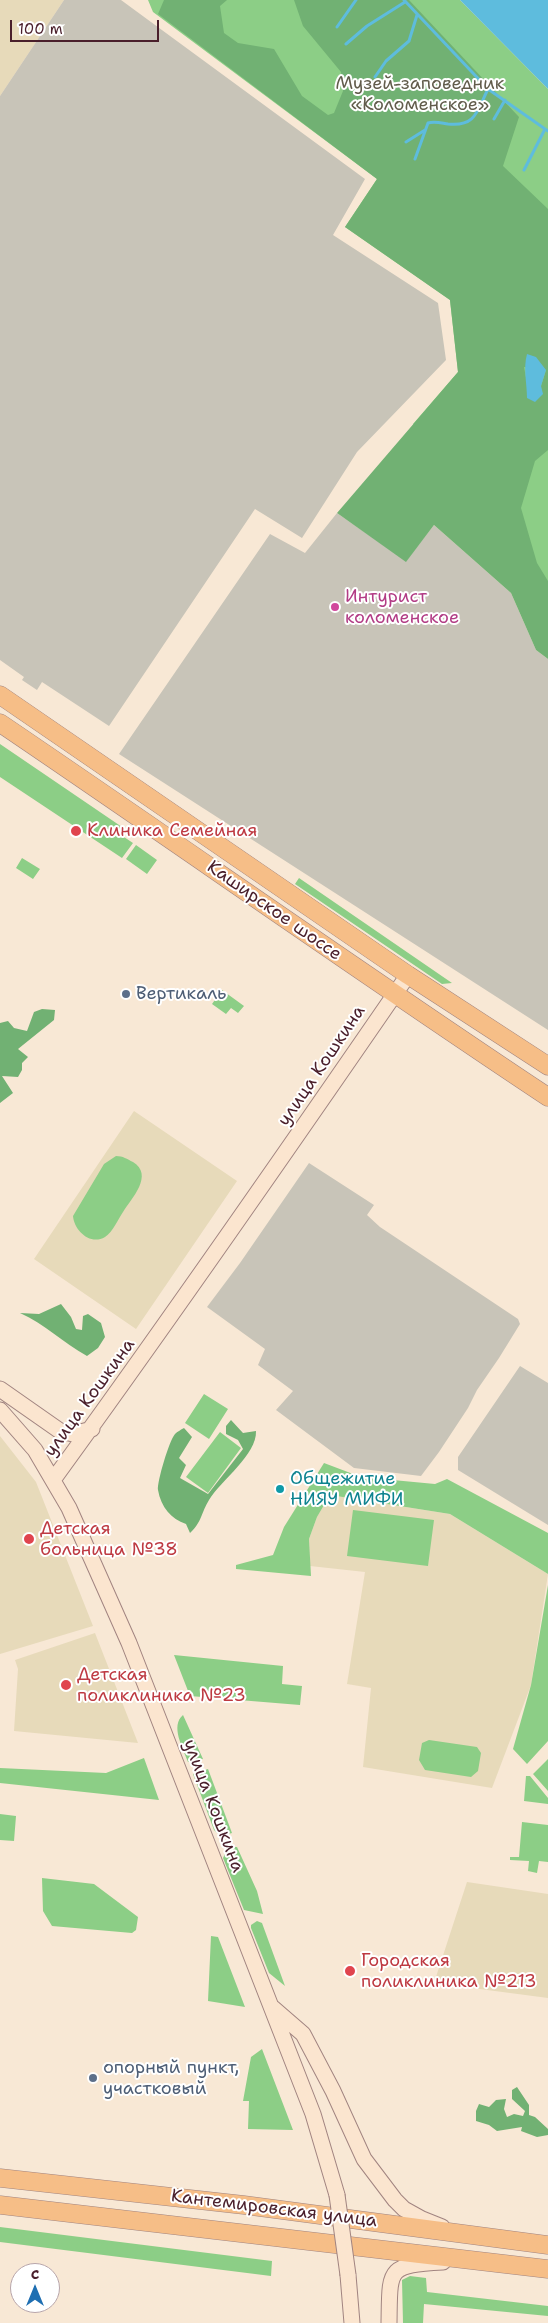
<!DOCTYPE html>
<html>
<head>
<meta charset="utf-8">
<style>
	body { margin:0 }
	#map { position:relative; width:548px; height:2323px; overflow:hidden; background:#f8e8d5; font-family:"Shantell Sans",sans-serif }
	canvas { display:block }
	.north { position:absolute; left:10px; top:2263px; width:50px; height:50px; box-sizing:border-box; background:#fff; border:1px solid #b7a5aa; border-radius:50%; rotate:0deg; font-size:14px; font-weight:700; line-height:20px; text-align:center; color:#4a1f2b }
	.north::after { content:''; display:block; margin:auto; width:18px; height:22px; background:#1f6fb2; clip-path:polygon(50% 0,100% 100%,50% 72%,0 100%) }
	.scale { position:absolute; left:10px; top:20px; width:149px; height:22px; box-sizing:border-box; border:2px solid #4a1f2b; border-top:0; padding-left:6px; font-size:15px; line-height:18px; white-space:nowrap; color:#4a1f2b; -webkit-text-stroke:4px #fff; paint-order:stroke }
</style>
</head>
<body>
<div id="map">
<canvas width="548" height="2323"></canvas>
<div class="north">С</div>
<div class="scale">100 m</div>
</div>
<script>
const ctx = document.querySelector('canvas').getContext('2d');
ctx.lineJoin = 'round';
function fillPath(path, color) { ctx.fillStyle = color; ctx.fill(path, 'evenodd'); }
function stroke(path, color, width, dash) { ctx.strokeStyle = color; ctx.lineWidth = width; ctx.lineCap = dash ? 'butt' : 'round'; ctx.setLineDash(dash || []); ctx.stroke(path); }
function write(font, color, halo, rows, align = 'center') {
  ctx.font = font + ' "Shantell Sans",sans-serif'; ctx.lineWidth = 4; ctx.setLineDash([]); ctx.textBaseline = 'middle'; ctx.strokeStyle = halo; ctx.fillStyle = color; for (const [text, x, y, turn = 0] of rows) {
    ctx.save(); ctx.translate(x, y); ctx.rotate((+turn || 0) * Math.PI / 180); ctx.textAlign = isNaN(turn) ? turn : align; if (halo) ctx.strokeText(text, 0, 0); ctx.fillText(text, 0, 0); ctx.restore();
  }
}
fillPath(new Path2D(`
	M 0,0 L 64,0 L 0,96 Z
	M 134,1111 L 237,1181 L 136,1329 L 34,1259 Z
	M 0,1436 L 36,1482 L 93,1626 L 0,1654 Z
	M 330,1495 L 450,1514 L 548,1574 L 531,1685 L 492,1788 L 363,1767 L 371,1688 L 347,1684 L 365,1572 L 310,1566 L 309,1539 L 317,1517 Z
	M 95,1633 L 138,1743 L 14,1731 L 18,1669 L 15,1660 Z
	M 467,1882 L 548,1894 L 548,1998 L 434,1983 Z`), '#e7daba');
fillPath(new Path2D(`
	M 64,0 L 121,0 L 365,179 L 333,235 L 438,303 L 446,360 L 357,452 L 302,538 L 255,509 L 109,726 L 42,682 L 37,690 L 22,680 L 24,677 L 0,660 L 0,96 Z
	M 337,513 L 406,561 L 434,525 L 511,593 L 536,650 L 548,659 L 548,1030 L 119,754 L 270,534 L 305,553 Z
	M 309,1163 L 374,1205 L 367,1215 L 380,1227 L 518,1319 L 520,1324 L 499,1358 L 477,1390 L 468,1408 L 439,1452 L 421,1476 L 354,1468 L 276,1410 L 293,1391 L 258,1365 L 265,1349 L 207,1307 L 240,1263 Z
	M 520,1366 L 548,1383 L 548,1525 L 458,1470 L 458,1457 Z`), '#c8c4b8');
fillPath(new Path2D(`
	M 148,0 L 460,0 L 548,89 L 548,610 L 413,424 L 458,372 L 450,300 L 345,227 L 377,179 L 153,12 Z
	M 0,744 L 122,827 L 118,833 L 133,843 L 122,858 L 0,777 Z
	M 136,845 L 157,860 L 147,874 L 126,859 Z
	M 22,858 L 40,869 L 33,879 L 16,868 Z
	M 299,878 L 452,983 L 442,984 L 295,884 Z
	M 222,990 L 244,1006 L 238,1013 L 231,1008 L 226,1014 L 212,1004 Z
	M 116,1156 C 123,1156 127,1159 133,1162 C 154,1175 132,1198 123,1212 C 118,1219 113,1232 105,1237 C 90,1246 74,1230 73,1216 L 104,1164 Z
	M 204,1394 L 228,1409 L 209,1439 L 185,1423 Z
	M 220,1432 L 241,1448 L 208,1493 L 186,1477 Z
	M 324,1463 L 361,1477 L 435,1484 L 447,1479 L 548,1533 L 548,1574 L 450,1514 L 330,1495 L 317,1517 L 309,1539 L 311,1576 L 236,1569 L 236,1565 L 273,1555 L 284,1527 Z
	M 353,1510 L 434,1520 L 428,1566 L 347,1556 Z
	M 548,1585 L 548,1741 L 527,1764 L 513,1749 L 531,1685 Z
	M 174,1655 L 283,1666 L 282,1684 L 302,1686 L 300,1705 L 190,1696 Z
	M 183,1715 L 203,1759 L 188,1762 C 183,1748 170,1726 183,1715 Z
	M 429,1740 L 477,1747 L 481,1753 L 478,1771 L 471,1777 L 425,1770 L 419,1760 L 422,1743 Z
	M 144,1758 L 159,1800 L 0,1783 L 0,1768 L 106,1773 Z
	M 548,1759 L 548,1791 L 533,1774 Z
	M 208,1769 L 232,1833 C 224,1835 220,1837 214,1830 L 193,1774 Z
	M 526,1776 L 530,1776 L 548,1798 L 548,1804 L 524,1801 Z
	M 0,1814 L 16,1816 L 14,1841 L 0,1840 Z
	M 522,1822 L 548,1825 L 548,1862 L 539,1861 L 537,1873 L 528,1871 L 529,1861 L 510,1860 L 510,1857 L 519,1857 Z
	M 232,1847 L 237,1847 L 257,1891 L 263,1914 L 244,1910 L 223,1858 L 227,1850 Z
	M 42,1878 L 94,1884 L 138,1917 L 136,1930 L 132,1933 L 52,1926 L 43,1911 Z
	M 257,1921 L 262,1923 L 285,1986 L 269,1973 L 251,1928 L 251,1925 Z
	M 211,1936 L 218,1937 L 245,2007 L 208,2001 Z
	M 262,2049 L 293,2130 L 248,2129 L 249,2101 L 243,2101 L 251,2057 Z
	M 0,2227 L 272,2261 L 271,2276 L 0,2242 Z
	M 410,2276 L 426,2278 L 427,2292 L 548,2306 L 548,2316 L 424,2304 L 423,2323 L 403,2323 L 402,2280 Z`), '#8cce86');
fillPath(new Path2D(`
	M 164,0 L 227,0 L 220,6 L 224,33 L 238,43 L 274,49 L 302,96 L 328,115 L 334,113 L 343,91 L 341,72 L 303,26 L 294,0 L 409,0 L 519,117 L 503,166 L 548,209 L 548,450 L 535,461 L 521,508 L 537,563 L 548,581 L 548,659 L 536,650 L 511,593 L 434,525 L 406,562 L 337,513 L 458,372 L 450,300 L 345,227 L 377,179 L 158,14 ZM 524,367 L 546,370 L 541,386 L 527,383 Z
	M 42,1009 L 55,1010 L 54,1020 L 18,1049 L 28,1057 L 22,1063 L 22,1070 L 18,1077 L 2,1076 L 13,1093 L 0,1103 L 0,1023 L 8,1021 L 14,1028 L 27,1031 L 34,1012 Z
	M 61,1304 L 71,1317 L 76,1329 L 82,1330 L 83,1316 L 88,1314 L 101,1323 L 105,1337 L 98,1348 L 87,1356 C 63,1343 45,1324 20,1313 L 39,1314 Z
	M 231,1420 L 243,1433 L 256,1431 C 257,1455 221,1480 209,1500 C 201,1513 202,1522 190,1533 L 186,1524 C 171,1519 161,1507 158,1490 C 157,1482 169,1441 175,1434 C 177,1432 182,1429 184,1428 L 192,1437 L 179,1458 L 186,1465 L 180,1478 L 208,1494 L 243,1449 L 238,1440 L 226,1434 L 226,1426 Z
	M 517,2087 L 529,2105 L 529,2115 L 535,2117 L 548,2129 L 548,2135 L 537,2137 L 521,2131 L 522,2127 L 497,2131 L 489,2125 L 476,2121 L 476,2111 L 479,2104 L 489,2107 L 496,2100 L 506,2099 L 504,2109 L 507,2117 L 514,2114 L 523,2116 L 525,2111 L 512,2099 L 512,2090 Z`), '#71b173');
fillPath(new Path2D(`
	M 460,0 L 548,0 L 548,89 Z
	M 527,354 L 536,357 L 546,370 L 541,386 L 543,394 L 535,402 L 527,398 C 527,383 523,369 527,354 Z`), '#5ebcdd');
stroke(new Path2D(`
	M 404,0 L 488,89 L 548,131
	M 337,27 L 356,0
	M 346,44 L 367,26 L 405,2
	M 375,77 L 386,61 L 409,41 L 417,15
	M 494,119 L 505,100
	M 406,142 L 425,130
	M 415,159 L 428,123 C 435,121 441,123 448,124 C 476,127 477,111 488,89
	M 524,170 L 545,129`), '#5ebcdd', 3);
const secondary = new Path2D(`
	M 0,1389 L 60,1431 L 73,1434 L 92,1429
	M 0,1410 L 35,1450 L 69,1508 L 129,1643 L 313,2114 L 337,2195
	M 53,1480 C 174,1314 291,1145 408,975
	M 273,2008 L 303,2034 L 333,2091 L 364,2159 L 395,2200 L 404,2209 L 422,2219 L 442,2227
	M 348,2275 L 352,2323
	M 389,2323 C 390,2269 386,2265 443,2262`);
const primary = new Path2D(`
	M 0,695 L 408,975 L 548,1066
	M 0,723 C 183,847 364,975 548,1097
	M 0,2178 L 244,2205 L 548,2245
	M 0,2205 L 548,2269`);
stroke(secondary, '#a18480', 17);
stroke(primary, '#a18480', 19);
stroke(secondary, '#fbe5cf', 15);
stroke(primary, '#f6be87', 18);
const secondaryBridge = new Path2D(`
	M 337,2195 L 348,2275`);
stroke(secondaryBridge, '#a18480', 17, []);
stroke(secondaryBridge, '#fbe5cf', 15);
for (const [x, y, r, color] of [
	[335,607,5,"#d1479c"],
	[76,831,6,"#e0444e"],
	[126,994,5,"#5c6f8a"],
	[280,1489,5,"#0f9aa8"],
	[29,1539,6,"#e0444e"],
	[66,1685,6,"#e0444e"],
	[350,1971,6,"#e0444e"],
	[93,2078,5,"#5c6f8a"]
]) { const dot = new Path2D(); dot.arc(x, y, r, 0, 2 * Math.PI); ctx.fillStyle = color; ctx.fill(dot); stroke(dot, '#fff', 2); }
write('18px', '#615c4b', '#fff', [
	["Музей-заповедник",420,84],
	["«Коломенское»",420,105]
]);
write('18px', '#b23c85', '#fff', [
	["Интурист",345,597],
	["коломенское",345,618]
], 'left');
write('18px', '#be3a42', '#fff', [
	["Клиника Семейная",87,831],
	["Детская",40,1529],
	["больница №38",40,1550],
	["Детская",77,1675],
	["поликлиника №23",77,1696],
	["Городская",361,1961],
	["поликлиника №213",361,1982]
], 'left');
write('18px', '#4a1f2b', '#fff', [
	["Каширское шоссе",274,911,35],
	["улица Кошкина",322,1066,-56],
	["улица Кошкина",90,1398,-54],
	["улица Кошкина",213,1806,69],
	["Кантемировская улица",274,2209,7]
]);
write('18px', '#4e5e75', '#fff', [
	["Вертикаль",136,994],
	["опорный пункт,",103,2068],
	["участковый",103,2089]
], 'left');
write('18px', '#0d838f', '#fff', [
	["Общежитие",290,1479],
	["НИЯУ МИФИ",290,1500]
], 'left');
</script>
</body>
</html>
